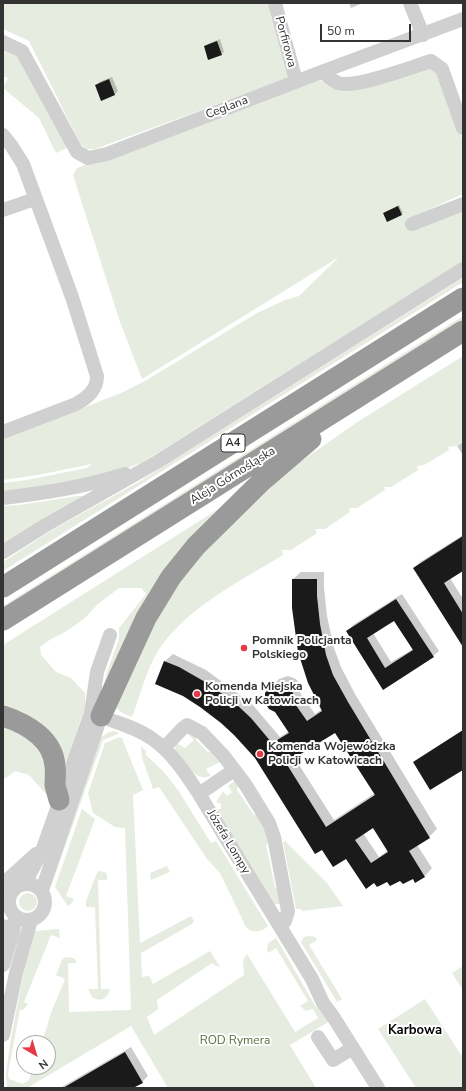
<!DOCTYPE html>
<html>
<head>
<meta charset="utf-8">
<style>
	body { margin:0 }
	#map { position:relative; width:466px; height:1091px; overflow:hidden; background:#fff; font-family:"Nunito Sans",sans-serif }
	canvas { display:block }
	.frame { position:absolute; inset:0; border:4px solid #333; pointer-events:none }
	.north { position:absolute; left:16px; top:1035px; width:40px; height:40px; box-sizing:border-box; background:#fff; border:1px solid #adadad; border-radius:50%; rotate:142deg; font-size:11px; font-weight:700; line-height:16px; text-align:center; color:#333 }
	.north::after { content:''; display:block; margin:auto; width:14px; height:18px; background:#e63946; clip-path:polygon(50% 0,100% 100%,50% 72%,0 100%) }
	.scale { position:absolute; left:320px; top:24px; width:91px; height:18px; box-sizing:border-box; border:2px solid #333; border-top:0; padding-left:5px; font-size:12px; line-height:14px; white-space:nowrap; color:#333; -webkit-text-stroke:3px #fff; paint-order:stroke }
</style>
</head>
<body>
<div id="map">
<canvas width="466" height="1091"></canvas>
<div class="frame"></div>
<div class="north">N</div>
<div class="scale">50 m</div>
</div>
<script>
const ctx = document.querySelector('canvas').getContext('2d');
ctx.lineJoin = 'round';
function fillPath(path, color) { ctx.fillStyle = color; ctx.fill(path, 'evenodd'); }
function stroke(path, color, width, dash) { ctx.strokeStyle = color; ctx.lineWidth = width; ctx.lineCap = dash ? 'butt' : 'round'; ctx.setLineDash(dash || []); ctx.stroke(path); }
function write(font, color, halo, rows, align = 'center') {
  ctx.font = font + ' "Nunito Sans",sans-serif'; ctx.lineWidth = 4; ctx.setLineDash([]); ctx.textBaseline = 'middle'; ctx.strokeStyle = halo; ctx.fillStyle = color; for (const [text, x, y, turn = 0] of rows) {
    ctx.save(); ctx.translate(x, y); ctx.rotate((+turn || 0) * Math.PI / 180); ctx.textAlign = isNaN(turn) ? turn : align; if (halo) ctx.strokeText(text, 0, 0); ctx.fillText(text, 0, 0); ctx.restore();
  }
}
fillPath(new Path2D(`
	M 3,3 L 268,3 L 288,78 L 95,149 L 86,149 L 80,143 L 29,41 L 3,29 Z
	M 3,45 L 21,58 L 69,147 L 56,153 L 39,118 L 3,88 L 8,78 L 3,76 Z
	M 427,67 L 439,71 L 463,142 L 463,194 L 406,220 L 410,229 L 463,208 L 463,261 L 141,463 L 108,475 L 3,492 L 3,483 L 27,480 L 87,468 L 92,464 L 38,475 L 3,480 L 3,439 L 121,393 L 145,381 L 257,313 L 285,300 L 299,296 L 339,257 L 142,379 L 120,322 L 73,175 L 77,168 L 320,80 L 331,88 L 349,91 Z
	M 463,278 L 463,282 L 3,571 L 3,562 L 54,529 L 137,483 Z
	M 463,316 L 463,321 L 3,610 L 3,606 Z
	M 463,356 L 463,441 L 456,446 L 448,447 L 449,450 L 424,465 L 417,466 L 418,470 L 391,487 L 384,487 L 385,490 L 357,508 L 349,508 L 350,512 L 325,529 L 315,529 L 317,533 L 291,550 L 282,550 L 283,555 C 239,582 189,606 159,649 C 147,668 140,696 132,717 C 116,710 114,710 116,693 L 184,571 L 290,469 L 359,421 Z
	M 77,496 L 83,496 L 3,544 L 3,506 L 20,505 Z
	M 220,508 L 99,705 L 107,672 L 119,639 L 119,628 L 146,594 L 141,588 L 119,588 L 98,604 L 84,619 L 65,632 L 51,639 L 40,647 L 41,655 L 56,672 L 71,678 L 85,693 L 85,708 L 62,774 L 3,709 L 3,645 Z
	M 3,724 L 20,730 L 44,751 L 47,795 L 29,775 L 15,771 L 3,780 Z
	M 114,731 L 118,732 L 118,734 L 103,740 L 52,883 L 50,880 L 99,739 L 107,733 Z
	M 187,733 L 191,733 L 196,735 L 196,740 L 208,752 L 214,752 L 222,761 L 206,769 L 211,776 C 194,782 185,763 176,752 L 175,747 L 176,743 L 185,748 L 194,740 Z
	M 120,737 L 123,739 L 123,741 L 143,790 L 133,795 L 140,943 L 191,916 L 194,921 L 192,924 L 141,953 L 142,977 L 149,976 L 153,984 L 210,951 L 220,967 L 214,965 L 212,963 L 157,1000 L 158,1009 L 147,1017 L 154,1035 L 244,975 L 243,960 L 247,954 L 295,1032 L 318,1018 L 313,1009 L 306,1011 L 300,1006 L 308,1001 L 276,948 L 268,953 L 267,949 L 268,943 L 276,938 L 316,1007 L 330,1021 L 290,1045 L 316,1088 L 168,1088 L 131,1026 L 27,1088 L 7,1088 L 6,1073 L 10,1044 L 23,975 L 35,931 L 59,929 L 60,938 L 51,935 L 24,1002 L 28,1004 L 23,1010 L 20,1010 L 8,1073 L 9,1079 L 23,1084 L 29,1080 L 34,1067 L 48,1067 L 48,1043 L 42,1043 L 51,1013 L 65,979 L 56,975 L 62,960 L 65,957 L 74,958 L 77,963 L 68,963 L 69,1012 L 131,1010 L 125,828 L 115,827 L 93,813 L 88,793 L 105,743 Z
	M 141,746 L 147,752 L 145,754 L 163,771 L 178,790 L 211,843 L 216,841 L 268,926 C 262,932 252,934 246,927 L 220,873 L 207,859 L 159,787 L 153,789 L 142,758 Z
	M 233,782 L 239,783 L 237,790 L 254,815 L 259,815 L 270,841 L 266,845 L 275,887 L 281,890 L 280,904 L 274,904 L 216,809 L 221,809 L 221,804 L 216,802 L 223,791 L 227,796 L 232,792 L 228,786 Z
	M 82,809 L 95,819 L 66,896 L 74,899 L 71,904 L 68,906 L 55,887 Z
	M 285,841 L 327,883 L 343,906 L 302,911 L 301,909 L 296,909 L 283,842 Z
	M 167,866 L 170,872 L 151,880 L 150,873 Z
	M 99,871 L 105,872 L 107,874 L 107,880 L 98,880 L 101,989 L 110,989 C 108,998 101,1003 92,997 L 88,989 L 98,989 L 95,907 L 86,907 L 86,901 L 97,873 Z
	M19 902a9 9 0 1 1 18 0a9 9 0 1 1-18 0Z
	M 309,936 L 315,937 L 317,940 L 309,945 L 342,999 L 337,1002 L 301,942 L 304,937 Z
	M 463,966 L 463,990 L 452,973 Z
	M 425,999 L 463,1058 L 463,1088 L 416,1088 L 378,1029 Z`), '#e6ecdf');
fillPath(new Path2D(`
	M 349,3 L 363,3 L 351,8 Z
	M 220,39 L 224,52 L 221,54 L 205,47 L 208,44 Z
	M 112,77 L 118,91 L 115,94 L 102,99 L 97,85 L 99,82 Z
	M 399,205 L 403,213 L 388,221 L 384,213 Z
	M 463,442 L 463,455 L 457,446 Z
	M 463,535 L 463,570 L 450,578 L 463,599 L 463,645 L 414,568 L 420,562 Z
	M 301,572 L 324,572 L 324,588 L 327,616 L 334,648 L 341,667 L 355,694 L 437,829 L 429,837 L 417,845 L 432,868 L 425,876 L 415,881 L 413,878 L 388,881 L 346,858 L 235,734 L 201,706 L 183,695 L 157,683 L 165,661 L 173,654 L 206,670 L 252,704 L 280,737 L 289,731 L 271,687 L 279,679 L 288,676 L 296,679 L 300,685 L 300,693 L 315,714 L 322,709 L 303,665 L 295,627 L 293,608 L 293,579 ZM 336,731 L 375,793 L 334,820 L 294,757 ZM 373,827 L 388,850 L 379,857 L 363,833 Z
	M 402,594 L 439,651 L 433,656 L 384,688 L 347,631 L 353,625 ZM 395,619 L 413,649 L 391,662 L 373,633 Z
	M 131,1047 L 148,1076 L 142,1082 L 131,1088 L 60,1088 Z`), '#0003');
fillPath(new Path2D(`
	M 217,41 L 222,55 L 208,60 L 204,46 Z
	M 109,79 L 115,95 L 101,101 L 95,85 Z
	M 398,206 L 402,215 L 387,222 L 383,213 Z
	M 463,536 L 463,571 L 444,583 L 463,614 L 463,647 L 413,568 Z
	M 292,579 L 317,579 L 317,596 L 320,624 L 326,655 L 333,675 L 348,702 L 430,838 L 409,851 L 425,877 L 415,883 L 413,879 L 403,884 L 400,881 L 390,886 L 387,882 L 377,887 L 374,883 L 366,889 L 346,859 L 333,867 L 322,850 L 315,854 L 255,758 L 234,735 L 221,723 L 200,707 L 183,696 L 155,684 L 164,661 L 179,667 L 207,683 L 236,704 L 251,718 L 272,743 L 289,733 L 275,712 L 269,709 L 265,703 L 265,693 L 271,686 L 280,683 L 288,687 L 293,693 L 293,701 L 307,721 L 322,711 L 308,683 L 298,652 L 292,608 ZM 335,733 L 375,795 L 326,827 L 286,763 ZM 373,828 L 388,852 L 371,863 L 355,840 Z
	M 396,599 L 434,657 L 383,690 L 346,631 ZM 394,621 L 413,650 L 385,668 L 367,638 Z
	M 463,730 L 463,770 L 430,790 L 413,762 Z
	M 125,1052 L 143,1083 L 133,1088 L 63,1088 Z`), '#1a1a1a');
stroke(new Path2D(`
	M 275,3 L 296,81
	M 410,3 L 423,35
	M 3,42 L 22,51 L 77,152 L 88,158 L 107,154 L 324,71 C 327,77 331,80 338,83 C 355,89 411,67 431,61 L 442,69 L 463,128
	M 324,71 L 463,19
	M 3,135 L 11,145 L 23,164 L 72,297 L 97,376 C 97,390 88,397 76,404 L 3,432
	M 3,210 L 35,199
	M 412,224 L 463,204
	M 3,498 C 44,493 85,487 125,474
	M 3,552 L 46,525 L 157,462 L 463,269
	M 91,713 L 97,672 L 110,635
	M 164,748 L 183,728 L 187,725 L 202,733 L 223,755 L 245,784 L 269,823 L 274,837 L 288,911 L 285,921 L 280,927
	M 199,794 L 234,770
	M 25,883 L 42,851 L 91,713 C 111,721 134,726 151,738 C 172,752 186,774 199,794 L 312,979 L 323,1003 L 334,1018 L 378,1088
	M9 902a18 18 0 1 1 36 0a18 18 0 1 1-36 0Z
	M 3,884 L 36,854
	M 42,890 L 101,716
	M 3,926 L 9,944
	M 3,965 L 13,932 L 15,916
	M 3,1035 L 16,973 L 31,920
	M 318,1037 L 333,1060 L 353,1048`), '#d0d0d0', 14);
stroke(new Path2D(`
	M 3,587 L 463,298
	M 3,620 L 463,331
	M 3,716 C 27,724 53,739 55,766 C 56,772 55,779 55,785 C 56,790 58,795 59,800
	M 101,716 L 146,618 L 171,577 L 196,546 L 262,481 L 311,439`), '#9a9a9a', 21);
for (const [x, y, r, color] of [
	[244,648,4,"#e63946"],
	[197,694,4,"#e63946"],
	[260,754,4,"#e63946"]
]) { const dot = new Path2D(); dot.arc(x, y, r, 0, 2 * Math.PI); ctx.fillStyle = color; ctx.fill(dot); stroke(dot, '#fff', 1.5); }
for (const [x, y, w] of [
	[233,443,24]
]) { const box = new Path2D(); box.roundRect(x - w / 2, y - 9, w, 18, 3); ctx.fillStyle = '#fff'; ctx.fill(box); stroke(box, '#333', 1); }
write('bold 11px', '#333', null, [
	["A4",233,443]
]);
write('12px', '#333', '#fff', [
	["Porfirowa",285,42,75],
	["Ceglana",227,108,-21],
	["Aleja Górnośląska",233,476,-32],
	["Józefa Lompy",228,842,59]
]);
write('bold 12px', '#333', '#fff', [
	["Pomnik Policjanta",252,641],
	["Polskiego",252,655],
	["Komenda Miejska",205,687],
	["Policji w Katowicach",205,701],
	["Komenda Wojewódzka",268,747],
	["Policji w Katowicach",268,761]
], 'left');
write('12px', '#56703f', '#fff', [
	["ROD Rymera",235,1041]
]);
write('bold 13px', '#000', '#fff', [
	["Karbowa",415,1031]
]);
</script>
</body>
</html>
